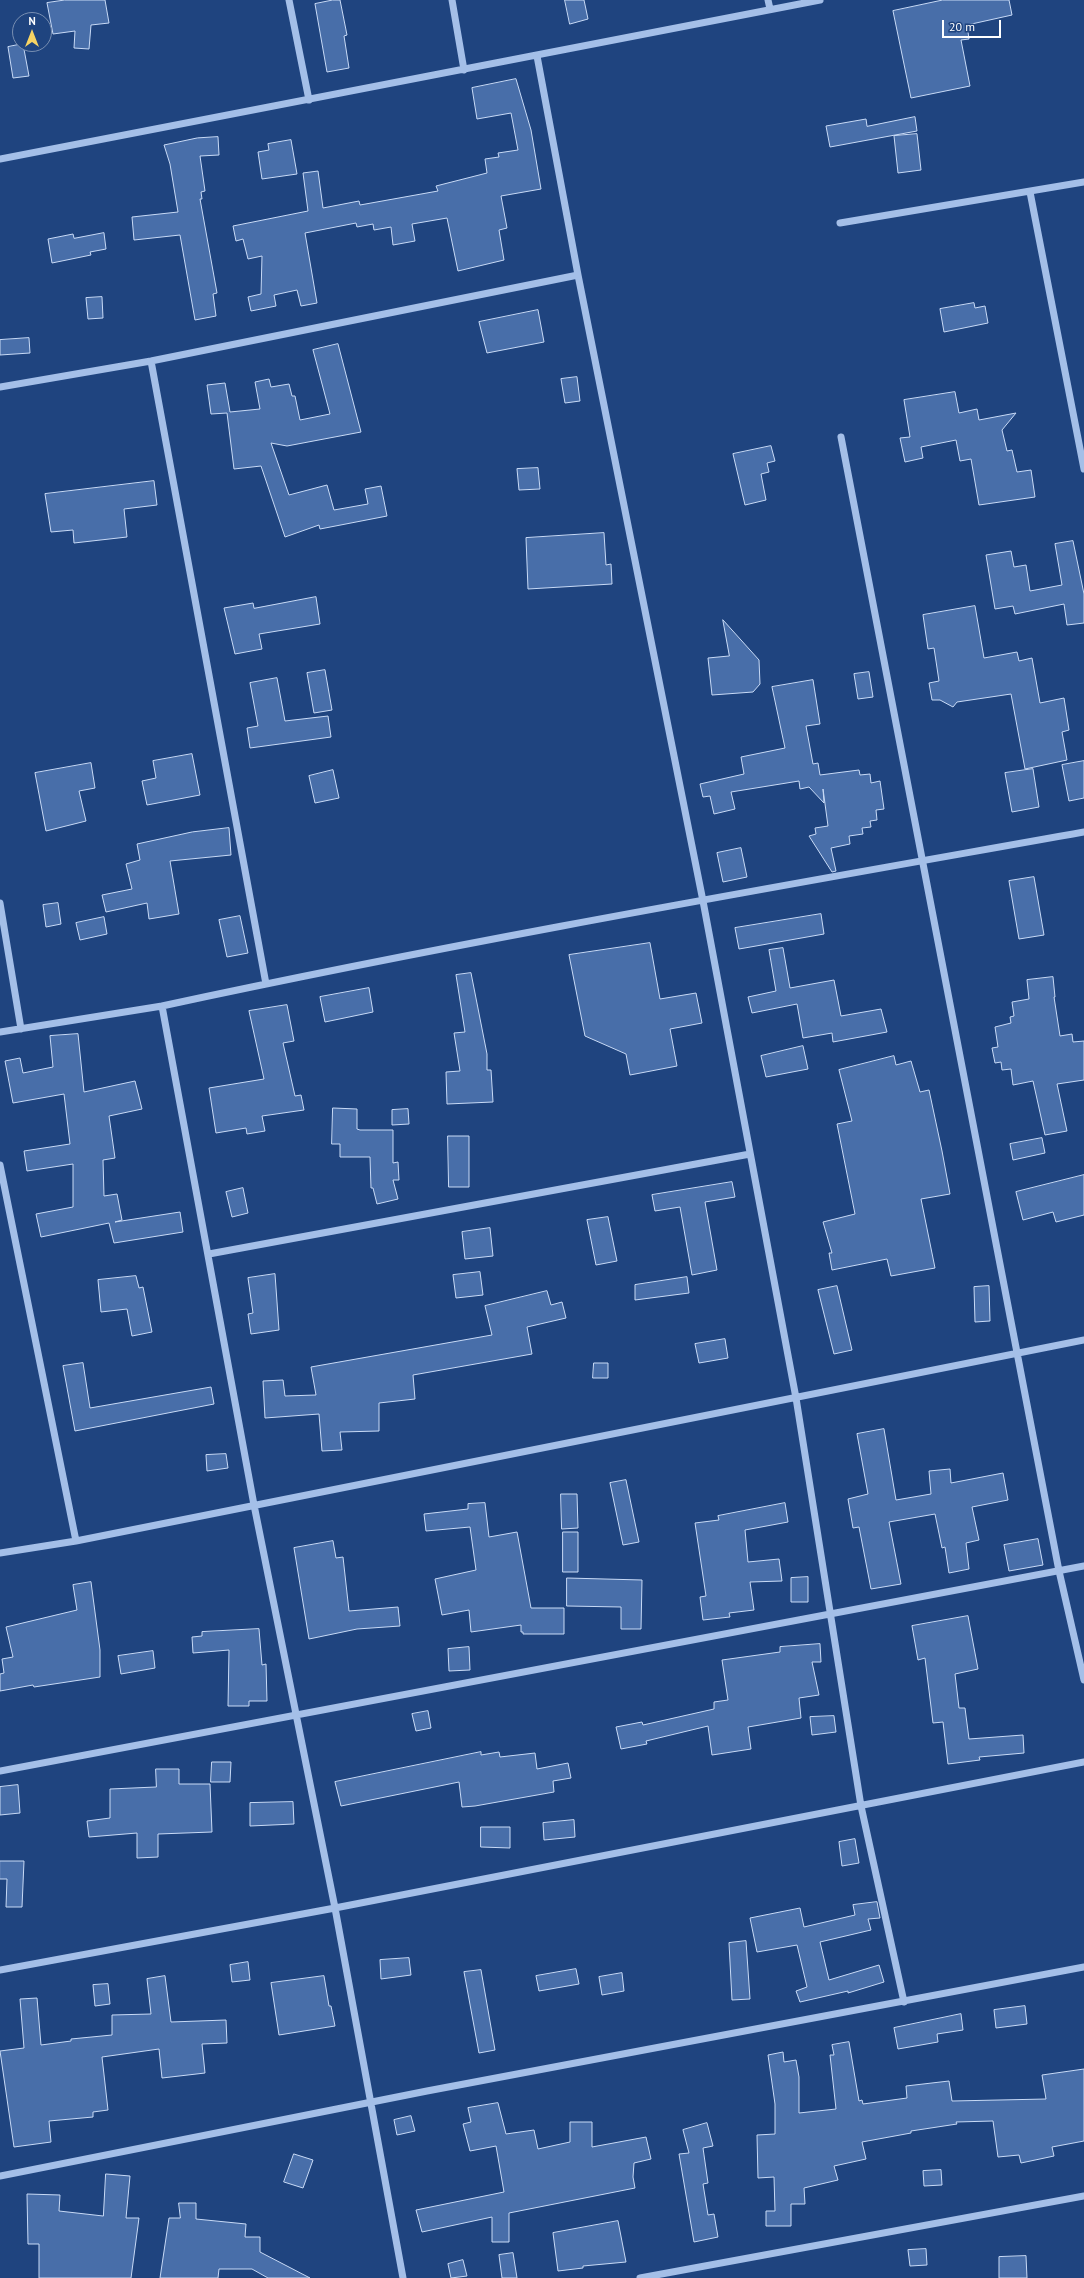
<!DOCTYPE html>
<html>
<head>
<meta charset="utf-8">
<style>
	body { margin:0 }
	#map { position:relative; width:1084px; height:2278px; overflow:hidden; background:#1f447f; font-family:"PT Sans",sans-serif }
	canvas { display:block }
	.north { position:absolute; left:12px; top:12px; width:40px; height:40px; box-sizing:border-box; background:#1f447f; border:1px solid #798fb2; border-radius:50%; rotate:0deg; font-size:11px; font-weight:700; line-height:16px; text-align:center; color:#fff }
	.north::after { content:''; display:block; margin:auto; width:14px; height:18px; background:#f6d464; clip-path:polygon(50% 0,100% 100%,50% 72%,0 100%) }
	.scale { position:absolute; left:942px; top:20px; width:59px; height:18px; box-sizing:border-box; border:2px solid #fff; border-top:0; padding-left:5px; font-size:12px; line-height:14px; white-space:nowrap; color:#fff; -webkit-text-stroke:3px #1f447f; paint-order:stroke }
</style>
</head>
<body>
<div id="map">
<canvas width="1084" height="2278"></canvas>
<div class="north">N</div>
<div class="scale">20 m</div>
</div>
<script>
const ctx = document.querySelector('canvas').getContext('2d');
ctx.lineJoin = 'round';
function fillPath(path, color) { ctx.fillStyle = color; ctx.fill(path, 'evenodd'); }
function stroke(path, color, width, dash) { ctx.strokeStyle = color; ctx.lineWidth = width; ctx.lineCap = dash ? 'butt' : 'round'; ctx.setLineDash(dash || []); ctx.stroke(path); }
const building = new Path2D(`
	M 65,0 L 105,0 L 109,23 L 91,25 L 89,49 L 74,48 L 75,31 L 53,34 L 47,3 Z
	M 333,0 L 340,0 L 347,35 L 344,36 L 349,68 L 327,72 L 315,4 Z
	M 565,0 L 584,0 L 588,19 L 570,24 Z
	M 943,0 L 1009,0 L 1012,15 L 967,25 L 969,39 L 961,40 L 970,86 L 911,98 L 893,11 Z
	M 23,44 L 29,76 L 13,78 L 8,47 Z
	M 516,79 L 531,130 L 541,189 L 501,196 L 507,228 L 499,230 L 504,260 L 458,271 L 447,218 L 412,224 L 415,241 L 393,245 L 391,227 L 374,230 L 373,224 L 357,227 L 356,223 L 305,233 L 317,303 L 301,306 L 297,290 L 274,295 L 276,306 L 251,311 L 248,297 L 261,294 L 262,256 L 248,259 L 243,239 L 236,241 L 233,226 L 308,211 L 303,173 L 318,171 L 323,208 L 359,201 L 360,205 L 438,191 L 436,186 L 487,173 L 485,159 L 499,157 L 498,153 L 518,150 L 511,113 L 477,119 L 472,88 Z
	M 915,117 L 917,131 L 830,147 L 826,126 L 866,119 L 867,126 Z
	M 917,134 L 921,170 L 898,173 L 894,136 Z
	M 218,137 L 219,155 L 200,156 L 205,191 L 201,192 L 202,199 L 200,199 L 217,293 L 213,294 L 216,316 L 195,320 L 180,235 L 134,240 L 132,217 L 178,212 L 170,164 L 164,145 L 197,138 Z
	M 291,140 L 297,174 L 262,179 L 258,152 L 269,150 L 268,144 Z
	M 104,233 L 106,249 L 90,252 L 91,255 L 52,263 L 48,239 L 73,234 L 74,238 Z
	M 102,297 L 103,318 L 88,319 L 86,298 Z
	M 974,303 L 975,308 L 985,306 L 988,323 L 944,332 L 940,309 Z
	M 538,310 L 544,342 L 487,353 L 479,322 Z
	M 29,338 L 30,353 L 0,355 L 0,340 Z
	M 338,344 L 361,432 L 287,446 L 271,443 L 289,495 L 327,485 L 334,510 L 368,504 L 365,489 L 381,486 L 387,516 L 320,529 L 319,525 L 285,537 L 261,466 L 234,469 L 227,413 L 211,414 L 207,385 L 225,383 L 230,412 L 260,409 L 255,382 L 269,379 L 271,387 L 289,384 L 292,396 L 295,396 L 300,420 L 330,414 L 313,350 Z
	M 577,377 L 580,401 L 565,403 L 561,379 Z
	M 955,392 L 959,413 L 977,409 L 979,420 L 1016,413 L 1002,430 L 1007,451 L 1012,450 L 1017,472 L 1031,470 L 1035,497 L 979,505 L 971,459 L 960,461 L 956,440 L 921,447 L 923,458 L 905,462 L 900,438 L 910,437 L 904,400 Z
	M 771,446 L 775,461 L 767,463 L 769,472 L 761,474 L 766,500 L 745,505 L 733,454 Z
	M 538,468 L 540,489 L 519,490 L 517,469 Z
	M 154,481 L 157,505 L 124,509 L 127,537 L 74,543 L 73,530 L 51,532 L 45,494 Z
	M 604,533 L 606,565 L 611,564 L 612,584 L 528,589 L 526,538 Z
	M 1073,541 L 1084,594 L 1084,623 L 1067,625 L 1064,604 L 1015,614 L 1013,606 L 995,609 L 986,555 L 1011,551 L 1014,567 L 1026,565 L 1030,591 L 1062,585 L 1055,544 Z
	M 316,597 L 320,624 L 259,634 L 262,649 L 235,654 L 224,608 L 253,603 L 254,608 Z
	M 975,606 L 984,658 L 1017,652 L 1019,661 L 1032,658 L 1040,703 L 1064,698 L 1069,730 L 1062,732 L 1067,760 L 1025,769 L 1011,694 L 957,702 L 953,707 L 940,700 L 932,700 L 929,683 L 939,681 L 934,648 L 928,649 L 923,615 Z
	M 723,620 L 759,660 L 760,684 L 753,692 L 712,695 L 708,658 L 729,656 Z
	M 325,670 L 332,710 L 314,713 L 307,673 Z
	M 869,672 L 873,697 L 858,699 L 854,674 Z
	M 277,678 L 285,721 L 328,716 L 331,737 L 250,748 L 247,728 L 258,726 L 250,683 Z
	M 813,680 L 820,724 L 806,726 L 813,764 L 818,763 L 820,775 L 859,770 L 860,775 L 870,774 L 871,783 L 880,781 L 884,809 L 876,810 L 877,820 L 870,821 L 871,827 L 862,828 L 863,834 L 849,836 L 850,844 L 831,848 L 836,871 L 832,872 L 809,836 L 816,834 L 815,828 L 828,826 L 823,789 L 824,803 L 809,787 L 800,789 L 799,781 L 731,792 L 735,809 L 714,814 L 710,796 L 703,797 L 700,784 L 744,774 L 741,757 L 785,748 L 772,687 Z
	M 192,754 L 200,795 L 147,805 L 142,781 L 156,778 L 153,761 Z
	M 1084,761 L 1084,798 L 1069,801 L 1062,765 Z
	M 91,763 L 95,788 L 79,791 L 86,821 L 46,831 L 35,773 Z
	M 1033,769 L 1039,807 L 1012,812 L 1005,773 Z
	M 333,770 L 339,798 L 315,803 L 309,776 Z
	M 229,828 L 231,855 L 170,861 L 179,914 L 149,919 L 147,903 L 106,912 L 102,895 L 132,889 L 126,864 L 140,860 L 137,844 L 192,832 Z
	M 741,848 L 747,877 L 723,882 L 717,853 Z
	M 1034,877 L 1044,935 L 1019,939 L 1009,881 Z
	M 58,903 L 61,924 L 46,927 L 43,905 Z
	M 821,914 L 824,934 L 739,949 L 735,928 Z
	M 240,916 L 248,953 L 227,957 L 219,920 Z
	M 104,917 L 107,934 L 80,940 L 76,923 Z
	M 650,943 L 660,999 L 696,993 L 702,1023 L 670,1029 L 677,1066 L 630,1075 L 626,1054 L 585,1036 L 569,955 Z
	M 783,948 L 790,988 L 834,980 L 841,1016 L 881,1009 L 887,1032 L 833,1042 L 832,1033 L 803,1038 L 797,1004 L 752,1013 L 748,997 L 776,991 L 769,950 Z
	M 471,973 L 487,1054 L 487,1070 L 491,1070 L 493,1102 L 447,1104 L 446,1072 L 460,1071 L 454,1033 L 465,1032 L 456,975 Z
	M 1053,977 L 1055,997 L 1054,997 L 1060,1036 L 1072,1034 L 1073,1042 L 1084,1041 L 1084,1080 L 1057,1084 L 1067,1131 L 1045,1135 L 1033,1081 L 1013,1085 L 1011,1069 L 1002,1070 L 1001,1062 L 995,1063 L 992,1048 L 998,1047 L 995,1027 L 1011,1023 L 1010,1017 L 1014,1016 L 1012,1002 L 1029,999 L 1027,980 Z
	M 369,988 L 373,1012 L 325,1022 L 320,997 Z
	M 287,1005 L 294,1041 L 283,1043 L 295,1096 L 301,1095 L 304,1110 L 262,1116 L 265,1131 L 247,1134 L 246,1128 L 216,1133 L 209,1088 L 264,1079 L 249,1011 Z
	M 78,1034 L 84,1092 L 135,1081 L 142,1109 L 109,1116 L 115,1158 L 103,1160 L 104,1196 L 117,1194 L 122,1220 L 115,1222 L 180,1212 L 183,1232 L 114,1243 L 109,1223 L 41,1237 L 36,1214 L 73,1207 L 73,1164 L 27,1171 L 24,1151 L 70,1144 L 64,1094 L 13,1103 L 5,1061 L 20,1058 L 23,1073 L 53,1067 L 50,1036 Z
	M 803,1046 L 808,1069 L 766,1077 L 761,1056 Z
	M 894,1056 L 896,1065 L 911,1061 L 920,1092 L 929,1090 L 942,1151 L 950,1194 L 921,1199 L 935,1268 L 891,1276 L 887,1259 L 832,1270 L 829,1253 L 832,1253 L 823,1222 L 855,1214 L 837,1124 L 852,1121 L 839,1070 Z
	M 333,1108 L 357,1109 L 357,1129 L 360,1130 L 393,1130 L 393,1163 L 398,1162 L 399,1180 L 393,1180 L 398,1199 L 377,1204 L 373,1188 L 371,1188 L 370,1157 L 340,1157 L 340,1144 L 332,1144 Z
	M 408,1109 L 409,1124 L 392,1125 L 392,1110 Z
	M 448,1136 L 469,1136 L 469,1187 L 449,1187 Z
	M 1042,1138 L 1045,1153 L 1013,1160 L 1010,1144 Z
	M 1084,1175 L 1084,1215 L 1056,1222 L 1053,1212 L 1023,1220 L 1016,1192 Z
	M 732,1182 L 735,1197 L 705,1202 L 717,1270 L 692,1275 L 680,1207 L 655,1211 L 652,1195 Z
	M 243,1188 L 248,1213 L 232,1217 L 226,1192 Z
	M 608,1217 L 617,1261 L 596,1265 L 587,1220 Z
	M 490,1228 L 493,1256 L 465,1259 L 462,1232 Z
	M 480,1272 L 483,1295 L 456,1298 L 453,1275 Z
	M 275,1274 L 279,1330 L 251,1334 L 248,1314 L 253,1313 L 248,1278 Z
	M 136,1276 L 139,1288 L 143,1287 L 152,1332 L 132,1336 L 127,1309 L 101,1312 L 98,1280 Z
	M 687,1277 L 689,1293 L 635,1300 L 635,1285 Z
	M 837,1286 L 852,1350 L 834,1354 L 818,1290 Z
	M 989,1286 L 990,1321 L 975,1322 L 974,1287 Z
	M 547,1291 L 551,1305 L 562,1302 L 566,1318 L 527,1327 L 532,1354 L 413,1375 L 415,1399 L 379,1403 L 379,1431 L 340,1432 L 342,1450 L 322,1451 L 319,1414 L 265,1418 L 263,1381 L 283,1380 L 285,1396 L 316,1395 L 311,1367 L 492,1335 L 485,1306 Z
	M 725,1339 L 728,1358 L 699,1363 L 695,1344 Z
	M 83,1363 L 90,1408 L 211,1387 L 214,1404 L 75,1431 L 63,1366 Z
	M 594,1363 L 608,1363 L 608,1378 L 593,1378 Z
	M 884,1429 L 896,1500 L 931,1494 L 929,1471 L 950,1469 L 951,1483 L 1003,1473 L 1008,1500 L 972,1507 L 979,1540 L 966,1543 L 969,1569 L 949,1573 L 945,1547 L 942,1548 L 935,1514 L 889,1522 L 901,1584 L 871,1589 L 859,1527 L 853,1528 L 848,1499 L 868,1494 L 857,1434 Z
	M 226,1454 L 228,1468 L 207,1471 L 206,1455 Z
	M 626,1480 L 639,1542 L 623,1545 L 610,1483 Z
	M 561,1494 L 577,1494 L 578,1528 L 562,1529 Z
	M 485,1503 L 489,1537 L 517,1532 L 531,1608 L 564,1608 L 564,1634 L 523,1634 L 523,1632 L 521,1632 L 521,1625 L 471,1632 L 469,1610 L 442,1615 L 435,1579 L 476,1570 L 470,1527 L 426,1531 L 424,1514 L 468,1509 L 468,1504 Z
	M 785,1503 L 788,1522 L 745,1530 L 748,1562 L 779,1559 L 782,1581 L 750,1582 L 754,1610 L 729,1613 L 730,1617 L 703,1620 L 700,1597 L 706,1596 L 695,1523 L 719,1520 L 718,1516 Z
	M 563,1532 L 578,1532 L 578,1572 L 563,1572 Z
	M 1038,1539 L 1043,1565 L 1009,1571 L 1004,1545 Z
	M 333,1541 L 336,1558 L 343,1557 L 349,1611 L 398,1607 L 400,1626 L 357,1629 L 309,1639 L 294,1548 Z
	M 808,1577 L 808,1602 L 791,1602 L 791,1578 Z
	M 567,1578 L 642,1580 L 641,1629 L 621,1629 L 621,1607 L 567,1606 Z
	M 91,1582 L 100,1650 L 100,1677 L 34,1687 L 33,1685 L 0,1691 L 0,1674 L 4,1673 L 2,1659 L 13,1657 L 6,1627 L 77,1610 L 73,1585 Z
	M 968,1616 L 978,1669 L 955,1674 L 959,1708 L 965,1708 L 969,1739 L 1023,1735 L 1024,1753 L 979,1757 L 980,1760 L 948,1764 L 943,1722 L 933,1723 L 925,1658 L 918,1660 L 912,1626 Z
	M 259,1629 L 262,1665 L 266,1664 L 267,1701 L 249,1701 L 249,1706 L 228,1706 L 229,1650 L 193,1653 L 192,1637 L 202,1636 L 202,1632 Z
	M 820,1644 L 821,1662 L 812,1662 L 819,1695 L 799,1698 L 801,1718 L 748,1727 L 751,1749 L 712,1755 L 708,1726 L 646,1741 L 647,1744 L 621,1749 L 616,1727 L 642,1722 L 643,1725 L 714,1709 L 714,1702 L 728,1700 L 722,1660 L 780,1652 L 780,1647 Z
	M 469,1647 L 470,1670 L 449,1671 L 448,1649 Z
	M 153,1651 L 155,1668 L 121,1674 L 118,1656 Z
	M 428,1711 L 431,1728 L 416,1731 L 412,1714 Z
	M 834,1716 L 836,1732 L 812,1735 L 810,1717 Z
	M 481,1752 L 481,1755 L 499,1752 L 500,1757 L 535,1753 L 537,1769 L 568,1763 L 571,1778 L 553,1781 L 554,1792 L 475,1806 L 462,1807 L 459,1782 L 341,1806 L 335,1782 Z
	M 212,1762 L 231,1762 L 230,1782 L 211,1782 Z
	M 156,1769 L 179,1769 L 179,1784 L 210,1784 L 212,1832 L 158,1834 L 158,1857 L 137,1858 L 137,1833 L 89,1837 L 87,1821 L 110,1818 L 110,1789 L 156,1787 Z
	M 18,1785 L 20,1813 L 0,1815 L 0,1787 Z
	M 293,1802 L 294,1824 L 250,1826 L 250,1803 Z
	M 574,1820 L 575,1837 L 544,1840 L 543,1823 Z
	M 481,1827 L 510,1827 L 510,1848 L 481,1847 Z
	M 855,1839 L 859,1863 L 842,1866 L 839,1842 Z
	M 0,1861 L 24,1861 L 22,1907 L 6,1907 L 7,1879 L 0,1879 Z
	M 877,1902 L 880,1918 L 868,1919 L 871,1930 L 820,1942 L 829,1980 L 879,1965 L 884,1982 L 848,1993 L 848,1991 L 800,2002 L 796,1991 L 807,1987 L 797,1945 L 757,1952 L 750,1918 L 800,1908 L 804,1927 L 855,1915 L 853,1905 Z
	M 746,1941 L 750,1999 L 732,2000 L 729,1943 Z
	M 409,1958 L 411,1975 L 381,1979 L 380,1960 Z
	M 248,1962 L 250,1980 L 232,1982 L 230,1965 Z
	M 576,1969 L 579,1984 L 539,1991 L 536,1976 Z
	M 481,1970 L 495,2050 L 479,2053 L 464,1972 Z
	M 622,1973 L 624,1991 L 602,1995 L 599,1977 Z
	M 165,1976 L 171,2022 L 226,2020 L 227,2043 L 202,2044 L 205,2073 L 162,2078 L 159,2049 L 102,2057 L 108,2110 L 93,2112 L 93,2117 L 49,2121 L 51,2142 L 14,2147 L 0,2051 L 24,2048 L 20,1999 L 37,1998 L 41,2045 L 71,2041 L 71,2039 L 112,2035 L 112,2015 L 151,2014 L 147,1979 Z
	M 324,1976 L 329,2006 L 331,2006 L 335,2026 L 279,2035 L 271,1983 Z
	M 108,1984 L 110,2004 L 95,2006 L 93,1985 Z
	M 1025,2006 L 1027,2024 L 996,2028 L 994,2010 Z
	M 961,2014 L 963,2030 L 937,2034 L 938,2042 L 898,2049 L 894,2028 Z
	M 849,2042 L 859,2101 L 862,2100 L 863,2104 L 907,2098 L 906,2086 L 949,2081 L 952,2101 L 1046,2099 L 1042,2075 L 1084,2069 L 1084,2141 L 1052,2147 L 1054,2156 L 1021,2163 L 1019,2155 L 998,2157 L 993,2121 L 956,2122 L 957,2124 L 911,2131 L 911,2133 L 862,2142 L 866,2159 L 834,2166 L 838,2180 L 804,2188 L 805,2204 L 791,2204 L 791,2226 L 766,2226 L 766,2211 L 775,2211 L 774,2177 L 758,2178 L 757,2135 L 775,2134 L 775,2104 L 768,2055 L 783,2052 L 784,2062 L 796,2060 L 799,2077 L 799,2113 L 836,2109 L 830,2055 L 834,2055 L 832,2045 Z
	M 498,2103 L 506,2134 L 534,2130 L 538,2149 L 570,2142 L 570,2122 L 592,2122 L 592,2147 L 646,2137 L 651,2159 L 634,2163 L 633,2177 L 635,2188 L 509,2213 L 509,2242 L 492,2242 L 492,2217 L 422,2232 L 416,2210 L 504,2192 L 496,2146 L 470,2151 L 463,2124 L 471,2122 L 468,2108 Z
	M 411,2116 L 415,2131 L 397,2135 L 394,2120 Z
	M 707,2123 L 713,2146 L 703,2148 L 708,2183 L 703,2184 L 708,2215 L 714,2214 L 718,2237 L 694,2242 L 679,2154 L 689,2153 L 683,2130 Z
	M 294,2154 L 313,2160 L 303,2188 L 284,2182 Z
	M 941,2170 L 942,2185 L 924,2186 L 923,2171 Z
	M 106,2174 L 130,2176 L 126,2218 L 139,2218 L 131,2278 L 39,2278 L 39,2244 L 28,2244 L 27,2194 L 60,2195 L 59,2211 L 103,2216 Z
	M 179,2203 L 196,2203 L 196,2219 L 246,2224 L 245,2237 L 260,2237 L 260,2252 L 310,2278 L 268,2278 L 252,2269 L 219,2269 L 218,2278 L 160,2278 L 169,2218 L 180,2218 Z
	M 618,2221 L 626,2262 L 583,2266 L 583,2268 L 558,2271 L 553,2233 Z
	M 926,2249 L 927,2265 L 910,2266 L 908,2250 Z
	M 513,2253 L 517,2278 L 502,2278 L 499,2255 Z
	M 1026,2256 L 1027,2278 L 999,2278 L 999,2257 Z
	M 463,2260 L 467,2276 L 451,2278 L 448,2264 Z`);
fillPath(building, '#486ea9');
stroke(building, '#c8daf6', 1);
stroke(new Path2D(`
	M 289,0 L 309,100
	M 452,0 L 464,70
	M 768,0 L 770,9
	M 537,56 L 578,275 L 703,901 L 796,1398 L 861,1806 L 904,2002
	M 0,159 L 820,0
	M 1030,192 L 1084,469
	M 840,223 L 1084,182
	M 151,361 L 266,984
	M 0,387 L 151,361 L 578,275
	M 841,437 L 1059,1571 L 1084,1680
	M 0,903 L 21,1029
	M 0,1032 L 162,1006
	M 0,1165 L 76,1541
	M 209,1254 L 750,1154
	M 0,1553 L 76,1541 L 1084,1340
	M 0,1771 L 1084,1566
	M 0,1970 L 335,1908 L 1084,1762
	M 0,2176 L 427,2091 L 1084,1967
	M 403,2278 L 335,1908 L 254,1505 L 162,1006 C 468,940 776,887 1084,832
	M 640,2278 L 1084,2196`), '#a4bfe8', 7);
</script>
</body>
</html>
